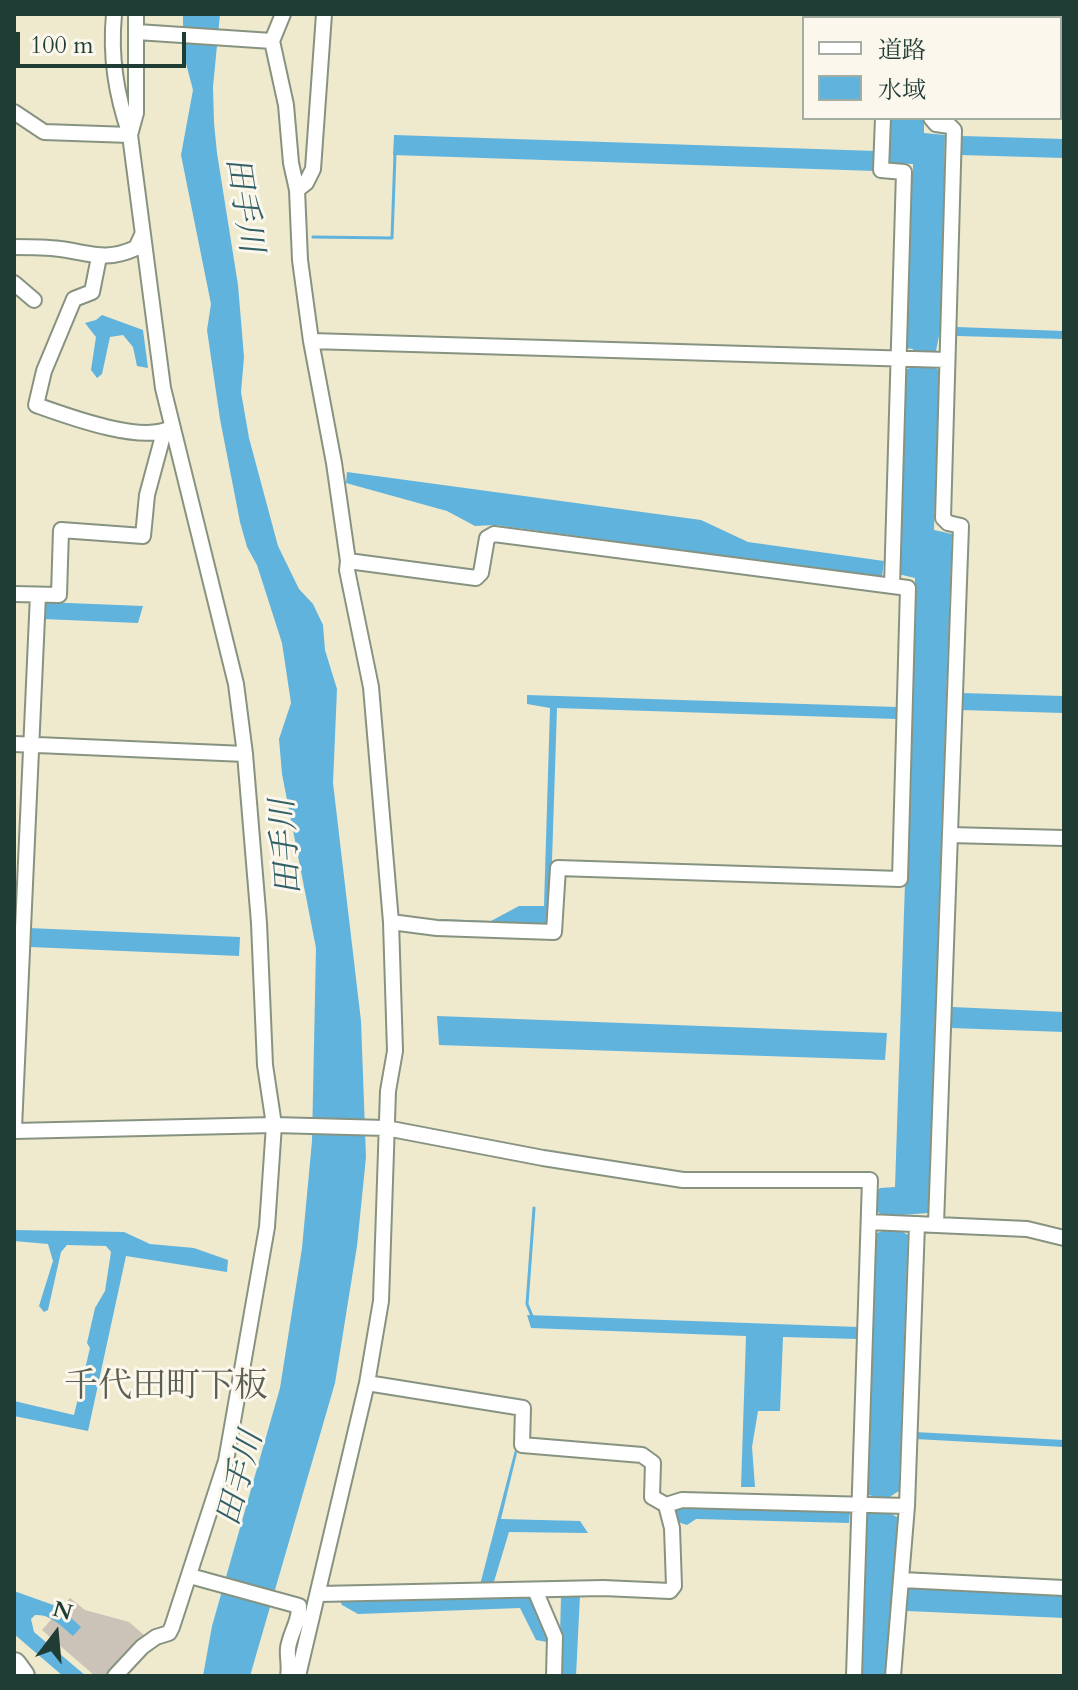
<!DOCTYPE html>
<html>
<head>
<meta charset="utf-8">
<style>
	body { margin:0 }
	#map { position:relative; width:1078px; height:1690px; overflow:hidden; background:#efe9ce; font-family:Cardo,"Noto Serif JP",serif }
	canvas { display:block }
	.frame { position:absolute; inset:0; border:16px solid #1f3d34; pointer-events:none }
	.legend { position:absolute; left:802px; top:16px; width:260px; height:104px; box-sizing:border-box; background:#fbf7ec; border:2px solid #a3ada2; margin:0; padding:10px 14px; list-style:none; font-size:24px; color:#1f3d34 }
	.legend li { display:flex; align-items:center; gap:16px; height:40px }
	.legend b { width:40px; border:2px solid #a3ada2 }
	.north { position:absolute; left:16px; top:1594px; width:80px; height:80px; -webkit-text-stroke:6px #fbf7ec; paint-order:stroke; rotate:16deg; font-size:22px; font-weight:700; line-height:32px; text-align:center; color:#1f3d34 }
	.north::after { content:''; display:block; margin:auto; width:28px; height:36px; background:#1f3d34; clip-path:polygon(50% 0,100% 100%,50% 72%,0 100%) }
	.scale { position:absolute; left:16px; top:32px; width:170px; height:36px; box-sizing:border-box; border:4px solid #1f3d34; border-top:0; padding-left:10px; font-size:24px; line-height:28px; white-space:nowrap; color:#1f3d34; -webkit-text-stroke:6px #fbf7ec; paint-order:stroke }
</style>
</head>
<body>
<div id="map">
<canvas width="1078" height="1690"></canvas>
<div class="frame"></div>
<ul class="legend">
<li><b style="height:10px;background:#fff"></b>道路</li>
<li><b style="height:22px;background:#60b3dc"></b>水域</li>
</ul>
<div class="north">N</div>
<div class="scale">100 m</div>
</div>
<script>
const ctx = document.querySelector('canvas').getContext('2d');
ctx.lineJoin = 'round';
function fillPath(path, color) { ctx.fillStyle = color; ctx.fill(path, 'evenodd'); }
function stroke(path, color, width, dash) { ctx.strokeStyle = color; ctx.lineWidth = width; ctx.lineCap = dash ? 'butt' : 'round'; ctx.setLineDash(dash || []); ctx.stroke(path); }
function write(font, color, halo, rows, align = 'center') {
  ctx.font = font + ' Cardo,"Noto Serif JP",serif'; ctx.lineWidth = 6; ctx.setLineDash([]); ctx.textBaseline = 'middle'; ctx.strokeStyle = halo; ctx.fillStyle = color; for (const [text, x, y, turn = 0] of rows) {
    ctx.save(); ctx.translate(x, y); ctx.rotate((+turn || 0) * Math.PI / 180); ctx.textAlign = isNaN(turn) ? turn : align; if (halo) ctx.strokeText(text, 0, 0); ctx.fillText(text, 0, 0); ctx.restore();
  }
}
fillPath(new Path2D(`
	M 70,1598 L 85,1610 L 129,1622 L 144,1635 L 109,1676 L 95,1676 L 42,1630 Z`), '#cbc3b8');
fillPath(new Path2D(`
	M 183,14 L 220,14 L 213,87 L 214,123 L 217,153 L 238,285 L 244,357 L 241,392 L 249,438 L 278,546 L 299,589 L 313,604 L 323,625 L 325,650 L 337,689 L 333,783 L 361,1021 L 366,1157 L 357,1246 L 335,1383 L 250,1676 L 203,1676 L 212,1626 L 280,1388 L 302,1248 L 312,1141 L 316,948 L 282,774 L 279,739 L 291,703 L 282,643 L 257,565 L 247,547 L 240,522 L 220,419 L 207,330 L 211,304 L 181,155 L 193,90 L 183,52 Z
	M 890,118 L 924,118 L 924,133 L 945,135 L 944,172 L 947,173 L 941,326 L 936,351 L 932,351 L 932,367 L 939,370 L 934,530 L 952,534 L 928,1213 L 902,1215 L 901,1231 L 908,1235 L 899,1491 L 891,1496 L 891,1514 L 899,1518 L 899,1548 L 886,1676 L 859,1676 L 864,1518 L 868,1514 L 873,1514 L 873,1496 L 868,1495 L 865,1491 L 875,1234 L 882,1231 L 883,1215 L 876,1211 L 877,1191 L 880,1188 L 895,1187 L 915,578 L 898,574 L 906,370 L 913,366 L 913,349 L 905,348 L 909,173 L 913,172 L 913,164 L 889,163 Z
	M 394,135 L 876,151 L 875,171 L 393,155 Z
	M 962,136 L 1064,139 L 1064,158 L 961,155 Z
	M 102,315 L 143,330 L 148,368 L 137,366 L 133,347 L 123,335 L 110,337 L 102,374 L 97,378 L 91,370 L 96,337 L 85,323 L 96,320 Z
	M 957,327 L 1064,331 L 1064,339 L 957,336 Z
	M 347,472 L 701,520 L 748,542 L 884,561 L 882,577 L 495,525 L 475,526 L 447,511 L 346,483 Z
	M 43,602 L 143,606 L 138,623 L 43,619 Z
	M 961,693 L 1064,696 L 1064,713 L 961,710 Z
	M 527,695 L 897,707 L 896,719 L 557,708 L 550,921 L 544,926 L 440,923 L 440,919 L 491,921 L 519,906 L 544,906 L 550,708 L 527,704 Z
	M 28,928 L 240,937 L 239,956 L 31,947 Z
	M 952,1007 L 1064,1012 L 1064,1032 L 951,1028 Z
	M 437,1016 L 887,1033 L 885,1060 L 439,1045 Z
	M 14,1230 L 124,1232 L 150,1244 L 194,1248 L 228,1260 L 227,1272 L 126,1256 L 88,1431 L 14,1416 L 14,1401 L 74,1415 L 90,1348 L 87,1343 L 95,1308 L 105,1291 L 111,1252 L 106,1246 L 67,1245 L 61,1252 L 48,1310 L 44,1312 L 39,1306 L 53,1261 L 48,1244 L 14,1241 Z
	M 527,1315 L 858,1327 L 858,1339 L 783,1337 L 780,1411 L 758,1411 L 752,1447 L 755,1487 L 741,1487 L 746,1336 L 531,1328 Z
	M 915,1432 L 1064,1440 L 1064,1447 L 915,1439 Z
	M 515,1450 L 517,1453 L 501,1519 L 580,1521 L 588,1533 L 509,1532 L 493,1585 L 480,1585 Z
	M 687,1506 L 850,1510 L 849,1523 L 696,1519 L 687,1525 L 678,1522 L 674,1511 Z
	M 908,1588 L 1064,1595 L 1064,1618 L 907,1611 Z
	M 14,1591 L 59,1607 L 81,1627 L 73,1636 C 61,1626 51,1614 35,1615 L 31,1619 L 34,1632 L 86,1676 L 63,1676 L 14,1634 Z
	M 580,1595 L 576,1676 L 559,1676 L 561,1596 Z
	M 529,1597 L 548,1636 L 547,1642 L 536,1640 L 520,1608 L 358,1614 L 342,1605 L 340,1601 Z`), '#60b3dc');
stroke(new Path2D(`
	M 313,237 L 392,238 L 395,154
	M 532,1316 L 527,1304 L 534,1208`), '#60b3dc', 3);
const street = new Path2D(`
	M 283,14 L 272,41 L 286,105 L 291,163 L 297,190 L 300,260 L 311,341 L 334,463 L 348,561 L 347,570 L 371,687 L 391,922 L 395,1051 L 388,1091 L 381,1301 L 367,1383 L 298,1676
	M 886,18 L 886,14
	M 935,18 L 935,14
	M 137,32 L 272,41
	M 14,112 L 44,132 L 130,135 C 116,94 110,57 114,14
	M 883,118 L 881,170 L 904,172 L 892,586
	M 931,118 L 936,124 L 950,126 L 954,130 L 943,518 L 948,523 L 961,526 L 936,1224
	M 297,190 L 306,183 L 313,169 L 324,14
	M 14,247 C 29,247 45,247 60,249 C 91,253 105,262 136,248 L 142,235
	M 99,257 L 92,292 L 74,299 L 44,371 L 36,405 C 67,416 142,444 171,428
	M 14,283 L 34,300
	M 311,341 L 947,360
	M 348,561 L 476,578 L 481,573 L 487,538 L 494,534 L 908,588 L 900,879 L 558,868 L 554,932 L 437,928 L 391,922
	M 14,594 L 59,595 L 61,530 L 143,536 L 147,495 L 164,432
	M 14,744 L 245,754
	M 950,835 L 1064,838
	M 14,1128 L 38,595
	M 14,1131 L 274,1125 L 386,1128 L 543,1158 L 683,1180 L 870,1180 L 854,1676
	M 869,1222 L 1027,1229 L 1064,1238
	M 367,1383 L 523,1408 L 522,1445 L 642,1455 L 653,1463 L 652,1497 L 666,1505 L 682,1500 L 907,1506
	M 190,1576 L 299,1606 C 300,1621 290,1633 288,1648 C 287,1657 290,1666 288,1676
	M 902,1580 L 1064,1588
	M 535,1590 L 555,1637 L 554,1676
	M 319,1594 L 603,1588 L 670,1591 L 674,1586 L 672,1528 L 666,1505
	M 115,1676 L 142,1647 L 156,1637 L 169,1633 L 172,1627 L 226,1461 L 267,1227 L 274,1125 L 265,1065 L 259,923 L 245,754 L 236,684 L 163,388 L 130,135 L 136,113 L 136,14
	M 893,1676 L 907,1506 L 917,1224`);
const highway = new Path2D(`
	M 14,1665 L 22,1676`);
stroke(street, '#879381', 18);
stroke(highway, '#879381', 28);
stroke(street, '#fff', 14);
stroke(highway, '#fff', 24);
write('italic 32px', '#326066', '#fbf7ec', [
	["田手川",242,205,81],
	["田手川",288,847,-94],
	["田手川",242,1479,-75]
]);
write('34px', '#5c5f4f', '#fbf7ec', [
	["千代田町下板",166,1388]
]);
</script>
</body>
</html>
